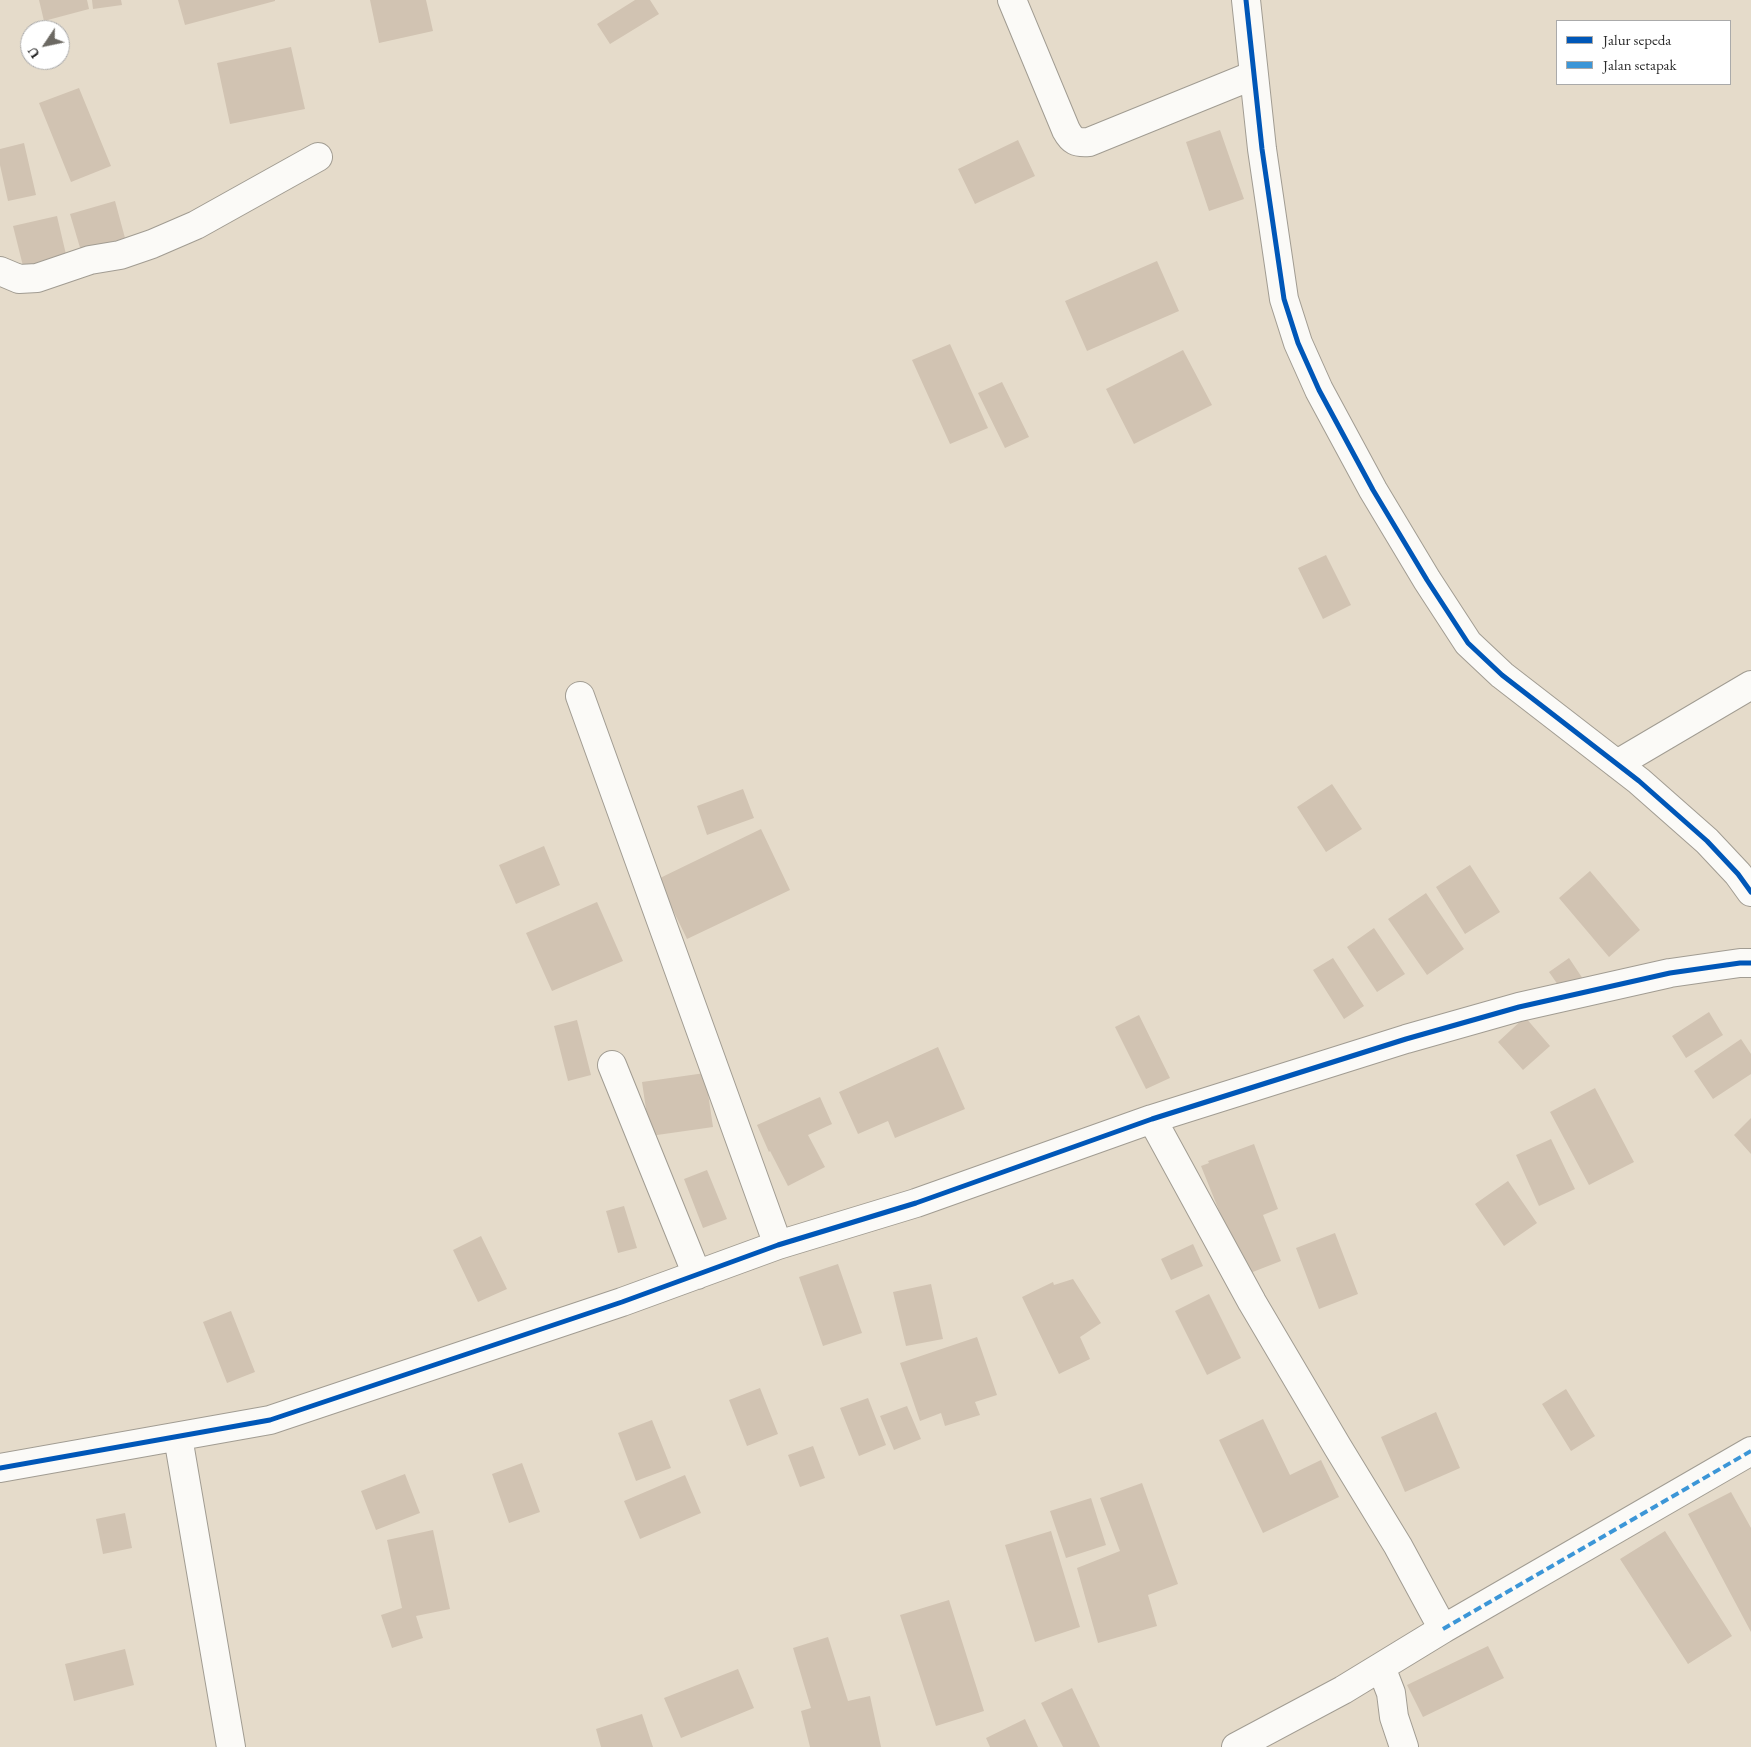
<!DOCTYPE html>
<html>
<head>
<meta charset="utf-8">
<style>
	body { margin:0 }
	#map { position:relative; width:1751px; height:1747px; overflow:hidden; background:#e5dbca; font-family:"EB Garamond",serif }
	canvas { display:block }
	.legend { position:absolute; left:1556px; top:20px; width:175px; height:65px; box-sizing:border-box; background:#fff; border:1px solid #aaa; margin:0; padding:6px 9px; list-style:none; font-size:15px; color:#2b2b2b }
	.legend li { display:flex; align-items:center; gap:10px; height:25px }
	.legend b { width:25px; border:1px solid #aaa }
	.north { position:absolute; left:20px; top:20px; width:50px; height:50px; box-sizing:border-box; background:#fff; border:1px solid #aaa; border-radius:50%; rotate:236deg; font-size:14px; font-weight:700; line-height:20px; text-align:center; color:#2b2b2b }
	.north::after { content:''; display:block; margin:auto; width:18px; height:22px; background:#6c6963; clip-path:polygon(50% 0,100% 100%,50% 72%,0 100%) }
</style>
</head>
<body>
<div id="map">
<canvas width="1751" height="1747"></canvas>
<ul class="legend">
<li><b style="height:6px;background:#0057b8"></b>Jalur sepeda</li>
<li><b style="height:6px;background:#3c96d7"></b>Jalan setapak</li>
</ul>
<div class="north">U</div>
</div>
<script>
const ctx = document.querySelector('canvas').getContext('2d');
ctx.lineJoin = 'round';
function fillPath(path, color) { ctx.fillStyle = color; ctx.fill(path, 'evenodd'); }
function stroke(path, color, width, dash) { ctx.strokeStyle = color; ctx.lineWidth = width; ctx.lineCap = dash ? 'butt' : 'round'; ctx.setLineDash(dash || []); ctx.stroke(path); }
fillPath(new Path2D(`
	M 39,0 L 87,0 L 89,9 L 44,21 Z
	M 92,0 L 121,0 L 122,5 L 93,9 Z
	M 178,0 L 275,0 L 275,1 L 185,25 Z
	M 370,0 L 426,0 L 433,31 L 379,43 Z
	M 635,0 L 650,0 L 659,14 L 610,44 L 597,24 Z
	M 291,47 L 305,109 L 230,124 L 217,63 Z
	M 79,88 L 111,166 L 71,182 L 39,103 Z
	M 1220,130 L 1244,199 L 1209,211 L 1186,142 Z
	M 1018,140 L 1035,176 L 975,204 L 958,169 Z
	M 24,143 L 36,195 L 8,201 L 0,165 L 0,149 Z
	M 115,201 L 125,238 L 81,251 L 70,214 Z
	M 57,216 L 68,263 L 25,274 L 13,226 Z
	M 1157,261 L 1179,311 L 1087,351 L 1065,301 Z
	M 950,344 L 988,428 L 950,444 L 912,360 Z
	M 1183,350 L 1212,405 L 1134,444 L 1106,389 Z
	M 1002,382 L 1029,437 L 1005,448 L 978,393 Z
	M 1326,555 L 1351,605 L 1323,619 L 1298,568 Z
	M 1332,784 L 1362,829 L 1326,852 L 1297,807 Z
	M 743,789 L 754,818 L 707,835 L 697,806 Z
	M 761,829 L 790,890 L 687,939 L 658,879 Z
	M 544,846 L 560,885 L 516,904 L 499,865 Z
	M 1470,865 L 1500,912 L 1465,934 L 1436,887 Z
	M 1590,871 L 1640,930 L 1609,957 L 1559,898 Z
	M 1426,893 L 1464,949 L 1427,975 L 1388,919 Z
	M 597,902 L 623,961 L 552,991 L 526,933 Z
	M 1374,928 L 1405,974 L 1377,992 L 1347,947 Z
	M 1333,958 L 1364,1006 L 1344,1019 L 1313,970 Z
	M 1569,958 L 1585,982 L 1565,995 L 1549,972 Z
	M 1709,1012 L 1723,1035 L 1686,1058 L 1672,1036 Z
	M 1139,1015 L 1170,1078 L 1146,1089 L 1115,1027 Z
	M 1525,1017 L 1550,1046 L 1523,1070 L 1498,1042 Z
	M 577,1020 L 591,1075 L 568,1081 L 554,1026 Z
	M 1741,1039 L 1751,1054 L 1751,1074 L 1713,1099 L 1694,1071 Z
	M 938,1047 L 965,1109 L 895,1138 L 888,1121 L 858,1134 L 839,1092 Z
	M 705,1073 L 713,1127 L 650,1136 L 642,1082 Z
	M 1595,1088 L 1634,1162 L 1589,1185 L 1550,1112 Z
	M 820,1097 L 832,1124 L 808,1135 L 825,1167 L 788,1186 L 770,1151 L 769,1152 L 757,1125 Z
	M 1751,1118 L 1751,1154 L 1734,1135 Z
	M 1551,1139 L 1575,1189 L 1539,1206 L 1516,1155 Z
	M 1254,1144 L 1278,1209 L 1263,1215 L 1281,1261 L 1245,1275 L 1201,1166 L 1209,1163 L 1208,1161 Z
	M 707,1170 L 727,1219 L 703,1228 L 684,1179 Z
	M 1508,1181 L 1537,1223 L 1504,1246 L 1475,1204 Z
	M 624,1206 L 637,1248 L 618,1253 L 606,1211 Z
	M 1335,1233 L 1358,1294 L 1319,1309 L 1296,1248 Z
	M 481,1236 L 507,1289 L 478,1302 L 453,1250 Z
	M 1193,1244 L 1203,1266 L 1171,1280 L 1161,1259 Z
	M 838,1264 L 862,1333 L 823,1346 L 799,1277 Z
	M 1073,1279 L 1101,1323 L 1080,1337 L 1090,1359 L 1059,1374 L 1022,1297 L 1053,1282 L 1054,1285 Z
	M 931,1284 L 943,1339 L 906,1346 L 893,1292 Z
	M 1209,1294 L 1241,1358 L 1207,1375 L 1175,1311 Z
	M 231,1311 L 255,1372 L 227,1383 L 203,1322 Z
	M 977,1337 L 997,1395 L 975,1402 L 980,1415 L 945,1426 L 941,1413 L 920,1421 L 900,1363 Z
	M 760,1388 L 778,1434 L 747,1446 L 729,1400 Z
	M 1566,1389 L 1595,1436 L 1571,1451 L 1542,1404 Z
	M 868,1398 L 886,1445 L 859,1456 L 840,1408 Z
	M 907,1406 L 921,1439 L 894,1450 L 880,1416 Z
	M 1436,1412 L 1460,1468 L 1405,1492 L 1381,1437 Z
	M 1263,1419 L 1290,1475 L 1321,1460 L 1339,1497 L 1263,1533 L 1219,1440 Z
	M 652,1420 L 671,1468 L 636,1481 L 618,1433 Z
	M 813,1446 L 825,1478 L 800,1487 L 788,1455 Z
	M 522,1463 L 540,1512 L 509,1523 L 492,1474 Z
	M 405,1474 L 420,1513 L 376,1530 L 361,1491 Z
	M 685,1475 L 701,1513 L 640,1539 L 624,1501 Z
	M 1142,1483 L 1178,1584 L 1148,1595 L 1157,1626 L 1098,1643 L 1077,1568 L 1120,1551 L 1100,1498 Z
	M 1731,1492 L 1751,1528 L 1751,1632 L 1688,1514 Z
	M 1091,1498 L 1106,1545 L 1066,1558 L 1050,1511 Z
	M 125,1513 L 132,1548 L 103,1554 L 96,1519 Z
	M 433,1530 L 450,1609 L 416,1616 L 423,1638 L 392,1648 L 381,1615 L 402,1608 L 387,1540 Z
	M 1051,1531 L 1080,1627 L 1035,1642 L 1005,1545 Z
	M 1665,1531 L 1732,1636 L 1688,1664 L 1620,1559 Z
	M 949,1600 L 984,1711 L 936,1726 L 900,1615 Z
	M 828,1637 L 848,1701 L 870,1696 L 881,1747 L 810,1747 L 801,1711 L 811,1708 L 793,1648 Z
	M 1488,1646 L 1504,1678 L 1423,1717 L 1407,1685 Z
	M 125,1649 L 134,1685 L 74,1701 L 65,1664 Z
	M 738,1669 L 754,1708 L 681,1738 L 664,1698 Z
	M 1072,1688 L 1100,1747 L 1063,1747 L 1041,1703 Z
	M 642,1714 L 653,1747 L 601,1747 L 596,1729 Z
	M 1025,1719 L 1038,1747 L 990,1747 L 986,1738 Z`), '#d1c3b2');
const minor = new Path2D(`
	M 1012,0 L 1066,130 C 1072,141 1076,143 1089,142 L 1254,75
	M 1246,0 L 1262,149 L 1284,299 L 1298,343 L 1319,390 L 1373,490 L 1427,580 L 1468,643 L 1502,675 L 1639,781 L 1707,841 L 1738,874 L 1751,892
	M 0,271 L 19,279 L 37,278 L 90,260 L 120,255 L 152,244 L 196,225 L 318,157
	M 580,696 L 778,1245
	M 1617,764 L 1751,685
	M 612,1065 L 697,1275
	M 1152,1119 L 1252,1302 L 1337,1446 L 1398,1546 L 1443,1629 L 1343,1690 L 1236,1747
	M 178,1437 L 231,1747
	M 0,1468 L 270,1420 L 622,1302 L 778,1245 L 916,1203 L 1152,1119 L 1406,1039 L 1519,1007 L 1670,973 L 1740,963 L 1751,963
	M 1443,1629 L 1751,1451
	M 1381,1667 L 1391,1693 L 1394,1717 L 1404,1747`);
stroke(minor, '#a19c92', 30);
stroke(minor, '#fbfaf7', 28);
stroke(new Path2D(`
	M 1443,1629 L 1751,1451`), '#3c96d7', 4, [8, 4]);
stroke(new Path2D(`
	M 1246,0 L 1262,149 L 1284,299 L 1298,343 L 1319,390 L 1373,490 L 1427,580 L 1468,643 L 1502,675 L 1639,781 L 1707,841 L 1738,874 L 1751,892
	M 0,1468 L 270,1420 L 622,1302 L 778,1245 L 916,1203 L 1152,1119 L 1406,1039 L 1519,1007 L 1670,973 L 1740,963 L 1751,963`), '#0057b8', 5);
</script>
</body>
</html>
